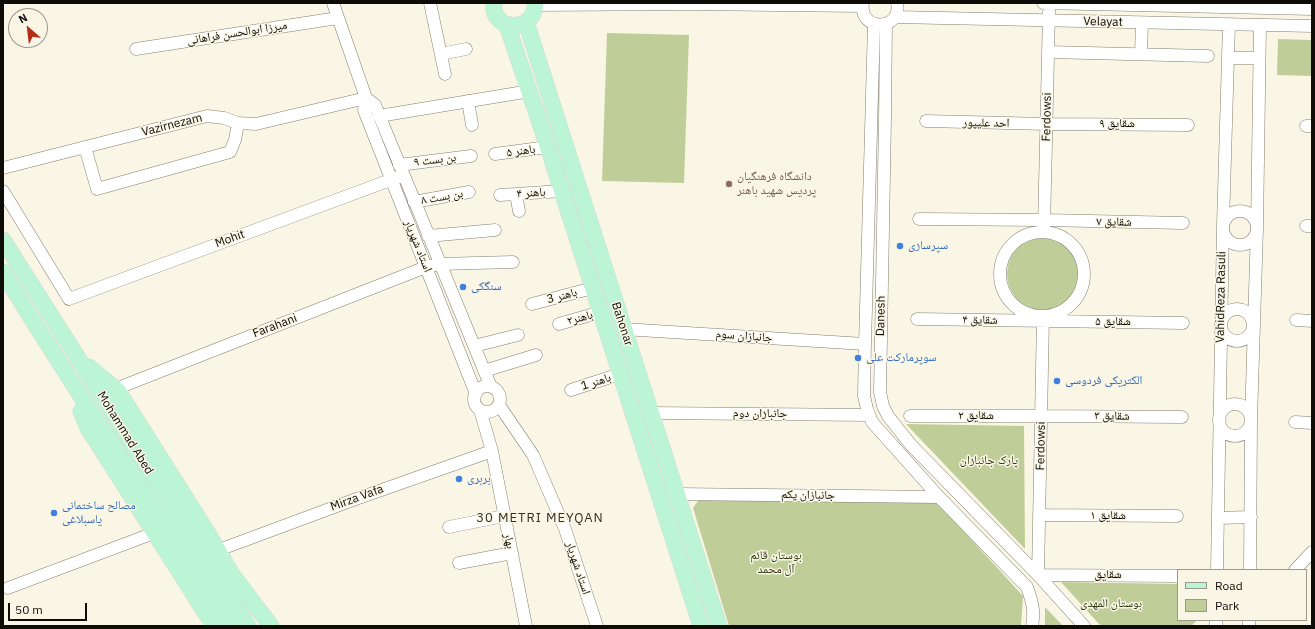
<!DOCTYPE html>
<html>
<head>
<meta charset="utf-8">
<style>
	body { margin:0 }
	#map { position:relative; width:1315px; height:629px; overflow:hidden; background:#f9f6e5; font-family:"IBM Plex Sans",sans-serif }
	canvas { display:block }
	.frame { position:absolute; inset:0; border:4px solid #0d0c07; pointer-events:none }
	.legend { position:absolute; left:1177px; top:569px; width:130px; height:52px; box-sizing:border-box; background:#f9f6e5; border:1px solid #9b988c; margin:0; padding:5px 7px; list-style:none; font-size:12px; color:#0d0c07 }
	.legend li { display:flex; align-items:center; gap:8px; height:20px }
	.legend b { width:20px; border:1px solid #9b988c }
	.north { position:absolute; left:8px; top:8px; width:40px; height:40px; box-sizing:border-box; background:#f9f6e5; border:1px solid #9b988c; border-radius:50%; rotate:332deg; font-size:11px; font-weight:700; line-height:16px; text-align:center; color:#0d0c07 }
	.north::after { content:''; display:block; margin:auto; width:14px; height:18px; background:#b82b17; clip-path:polygon(50% 0,100% 100%,50% 72%,0 100%) }
	.scale { position:absolute; left:8px; top:603px; width:79px; height:18px; box-sizing:border-box; border:2px solid #0d0c07; border-top:0; padding-left:5px; font-size:12px; line-height:14px; white-space:nowrap; color:#0d0c07; -webkit-text-stroke:3px #f9f6e5; paint-order:stroke }
</style>
</head>
<body>
<div id="map">
<canvas width="1315" height="629"></canvas>
<div class="frame"></div>
<ul class="legend">
<li><b style="height:5px;background:#bcf5d6"></b>Road</li>
<li><b style="height:11px;background:#bfce99"></b>Park</li>
</ul>
<div class="north">N</div>
<div class="scale">50 m</div>
</div>
<script>
const ctx = document.querySelector('canvas').getContext('2d');
ctx.lineJoin = 'round';
function fillPath(path, color) { ctx.fillStyle = color; ctx.fill(path, 'evenodd'); }
function stroke(path, color, width, dash) { ctx.strokeStyle = color; ctx.lineWidth = width; ctx.lineCap = dash ? 'butt' : 'round'; ctx.setLineDash(dash || []); ctx.stroke(path); }
function write(font, color, halo, rows, align = 'center') {
  ctx.font = font + ' "IBM Plex Sans","Noto Naskh Arabic",sans-serif'; ctx.lineWidth = 3; ctx.setLineDash([]); ctx.textBaseline = 'middle'; ctx.strokeStyle = halo; ctx.fillStyle = color; for (const [text, x, y, turn = 0] of rows) {
    ctx.save(); ctx.translate(x, y); ctx.rotate((+turn || 0) * Math.PI / 180); ctx.textAlign = isNaN(turn) ? turn : align; if (halo) ctx.strokeText(text, 0, 0); ctx.fillText(text, 0, 0); ctx.restore();
  }
}
fillPath(new Path2D(`
	M 607,33 L 689,35 L 684,183 L 602,181 Z
	M 1278,39 L 1312,40 L 1312,76 L 1277,75 Z
	M1007 274a36 36 0 1 1 72 0a36 36 0 1 1-72 0Z
	M 906,424 L 1024,426 L 1025,549 Z
	M 700,498 L 937,502 L 1023,596 L 1021,626 L 729,626 L 693,508 Z
	M 1061,582 L 1178,584 L 1178,620 L 1197,620 L 1191,626 L 1103,626 L 1099,624 Z
	M 1045,607 L 1063,626 L 1045,626 Z`), '#bfce99');
const minor = new Path2D(`
	M 333,3 L 366,98 L 364,110 L 476,394
	M 430,3 L 445,74
	M 863,3 C 858,32 903,31 897,3
	M 1043,3 L 1312,9
	M 535,5 L 692,4 L 862,6
	M 895,17 L 1312,26
	M 874,24 L 865,344 L 864,396 L 867,409 L 872,422 L 939,497 L 1027,587 C 1032,601 1035,611 1032,626
	M 886,24 L 885,119 L 880,392 L 883,406 L 888,416 L 911,445 L 1038,575 L 1084,626
	M 136,49 L 338,18
	M 1048,52 L 1208,56
	M 441,54 L 466,49
	M 1141,54 L 1142,23
	M 1228,58 L 1259,58
	M 366,98 L 375,105 L 491,387
	M 468,101 L 472,125
	M 379,116 L 530,91
	M 926,121 L 1047,124 L 1188,125
	M 1306,126 L 1312,126
	M 85,147 L 97,189 L 230,152 L 235,140 L 238,123
	M 495,154 L 548,147
	M 399,165 L 471,156
	M 3,168 L 207,116 L 224,118 L 238,123 L 256,124 L 366,98
	M 3,191 L 69,299 L 404,175
	M 516,194 L 519,211
	M 500,195 L 562,191
	M 414,202 L 469,192
	M1223 228a17 17 0 1 1 34 0a17 17 0 1 1-34 0Z
	M 919,219 L 1044,220 L 1183,223
	M 1306,226 L 1312,226
	M 1044,228 L 1049,12
	M1000 274a42 42 0 1 1 84 0a42 42 0 1 1-84 0Z
	M 428,236 L 495,230
	M 532,304 L 593,288
	M1221 325a16 16 0 1 1 32 0a16 16 0 1 1-32 0Z
	M 917,319 L 1183,323
	M 1296,320 L 1312,321
	M 559,324 L 601,312
	M 623,329 L 865,344
	M 474,346 L 518,335
	M 484,371 L 536,355
	M 123,386 L 426,267 L 439,264 L 513,262
	M474 399a13 13 0 1 1 26 0a13 13 0 1 1-26 0Z
	M 571,390 L 620,374
	M1219 420a16 16 0 1 1 32 0a16 16 0 1 1-32 0Z
	M 499,405 L 533,455 L 565,529 L 597,626
	M 480,410 L 492,451 L 526,626
	M 651,413 L 869,415
	M 910,416 L 1041,416 L 1182,417
	M 1295,422 L 1312,423
	M 677,494 L 939,497
	M 1039,515 L 1177,516
	M 1218,518 L 1251,517
	M 449,527 L 504,516
	M 224,548 L 356,499 L 492,451
	M 459,563 L 512,553
	M 1217,570 L 1223,225 L 1229,24
	M 1250,570 L 1251,420 L 1257,228 L 1260,25
	M 1295,570 L 1312,552
	M 1038,575 L 1043,317
	M 1038,575 L 1178,576
	M 8,588 L 154,533
	M 1249,620 L 1249,626
	M 1216,626 L 1216,620`);
const major = new Path2D(`
	M 494,3 C 490,32 536,34 535,3
	M 526,22 L 719,626
	M 507,25 L 548,147 L 701,626
	M 3,240 L 248,626
	M 3,272 C 76,392 155,507 229,626
	M 89,367 L 118,391 L 207,532 L 231,573 L 271,626
	M 81,411 L 88,428 L 214,626`);
stroke(minor, '#827f70', 13);
stroke(major, '#d8d8d7', 17);
stroke(minor, '#fff', 12);
stroke(major, '#bcf5d6', 16);
for (const [x, y, r, color] of [
	[729,184,4,"#8d6e63"],
	[900,246,4,"#3f7fe0"],
	[463,287,4,"#3f7fe0"],
	[858,358,4,"#3f7fe0"],
	[1057,381,4,"#3f7fe0"],
	[459,479,4,"#3f7fe0"],
	[54,513,4,"#3f7fe0"]
]) { const dot = new Path2D(); dot.arc(x, y, r, 0, 2 * Math.PI); ctx.fillStyle = color; ctx.fill(dot); stroke(dot, '#f9f6e5', 1.5); }
write('12px', '#0d0c07', '#f9f6e5', [
	["Velayat",1103,22,1],
	["میرزا ابوالحسن فراهانی",237,33,-9],
	["Ferdowsi",1047,117,-89],
	["احد علیپور",986,123,1],
	["شقایق ۹",1117,124],
	["Vazirnezam",172,125,-14],
	["باهنر ۵",521,151,-8],
	["بن بست ۹",435,160,-7],
	["باهنر ۴",531,193,-4],
	["بن بست ۸",442,197,-10],
	["شقایق ۷",1114,222,1],
	["Mohit",230,239,-20],
	["استاد شهریار",418,246,68],
	["باهنر 3",562,296,-15],
	["VahidReza Rasuli",1221,297,-89],
	["Danesh",881,316,-89],
	["باهنر۲",580,318,-15],
	["شقایق ۴",980,320,1],
	["شقایق ۵",1113,322],
	["Bahonar",622,324,72],
	["Farahani",275,326,-21],
	["جانبازان سوم",744,336,4],
	["باهنر 1",596,382,-18],
	["جانبازان دوم",760,414],
	["شقایق ۲",976,416],
	["شقایق ۳",1112,416,1],
	["Mohammad Abed",125,433,58],
	["Ferdowsi",1041,446,-89],
	["جانبازان یکم",808,495,1],
	["Mirza Vafa",357,498,-20],
	["شقایق ۱",1108,516],
	["بهار",509,541,79],
	["استاد شهریار",578,568,72],
	["شقایق",1108,575]
]);
write('12px', '#785e54', '#f9f6e5', [
	["دانشگاه فرهنگیان",737,177],
	["پردیس شهید باهنر",737,191]
], 'left');
write('12px', '#366cbe', '#f9f6e5', [
	["سپرسازی",908,246],
	["سنگکی",471,287],
	["سوپرمارکت علی",866,358],
	["الکتریکی فردوسی",1065,381],
	["بربری",467,479],
	["مصالح ساختمانی",62,506],
	["یاسبلاغی",62,520]
], 'left');
write('12px', '#2e380f', '#f9f6e5', [
	["پارک جانبازان",989,461],
	["بوستان قائم",776,556],
	["آل محمد",776,570],
	["بوستان المهدی",1111,604]
]);
ctx.letterSpacing = '1px';
write('13px', '#333024', '#f9f6e5', [
	["30 METRI MEYQAN",540,518]
]);
ctx.letterSpacing = '0px';
</script>
</body>
</html>
